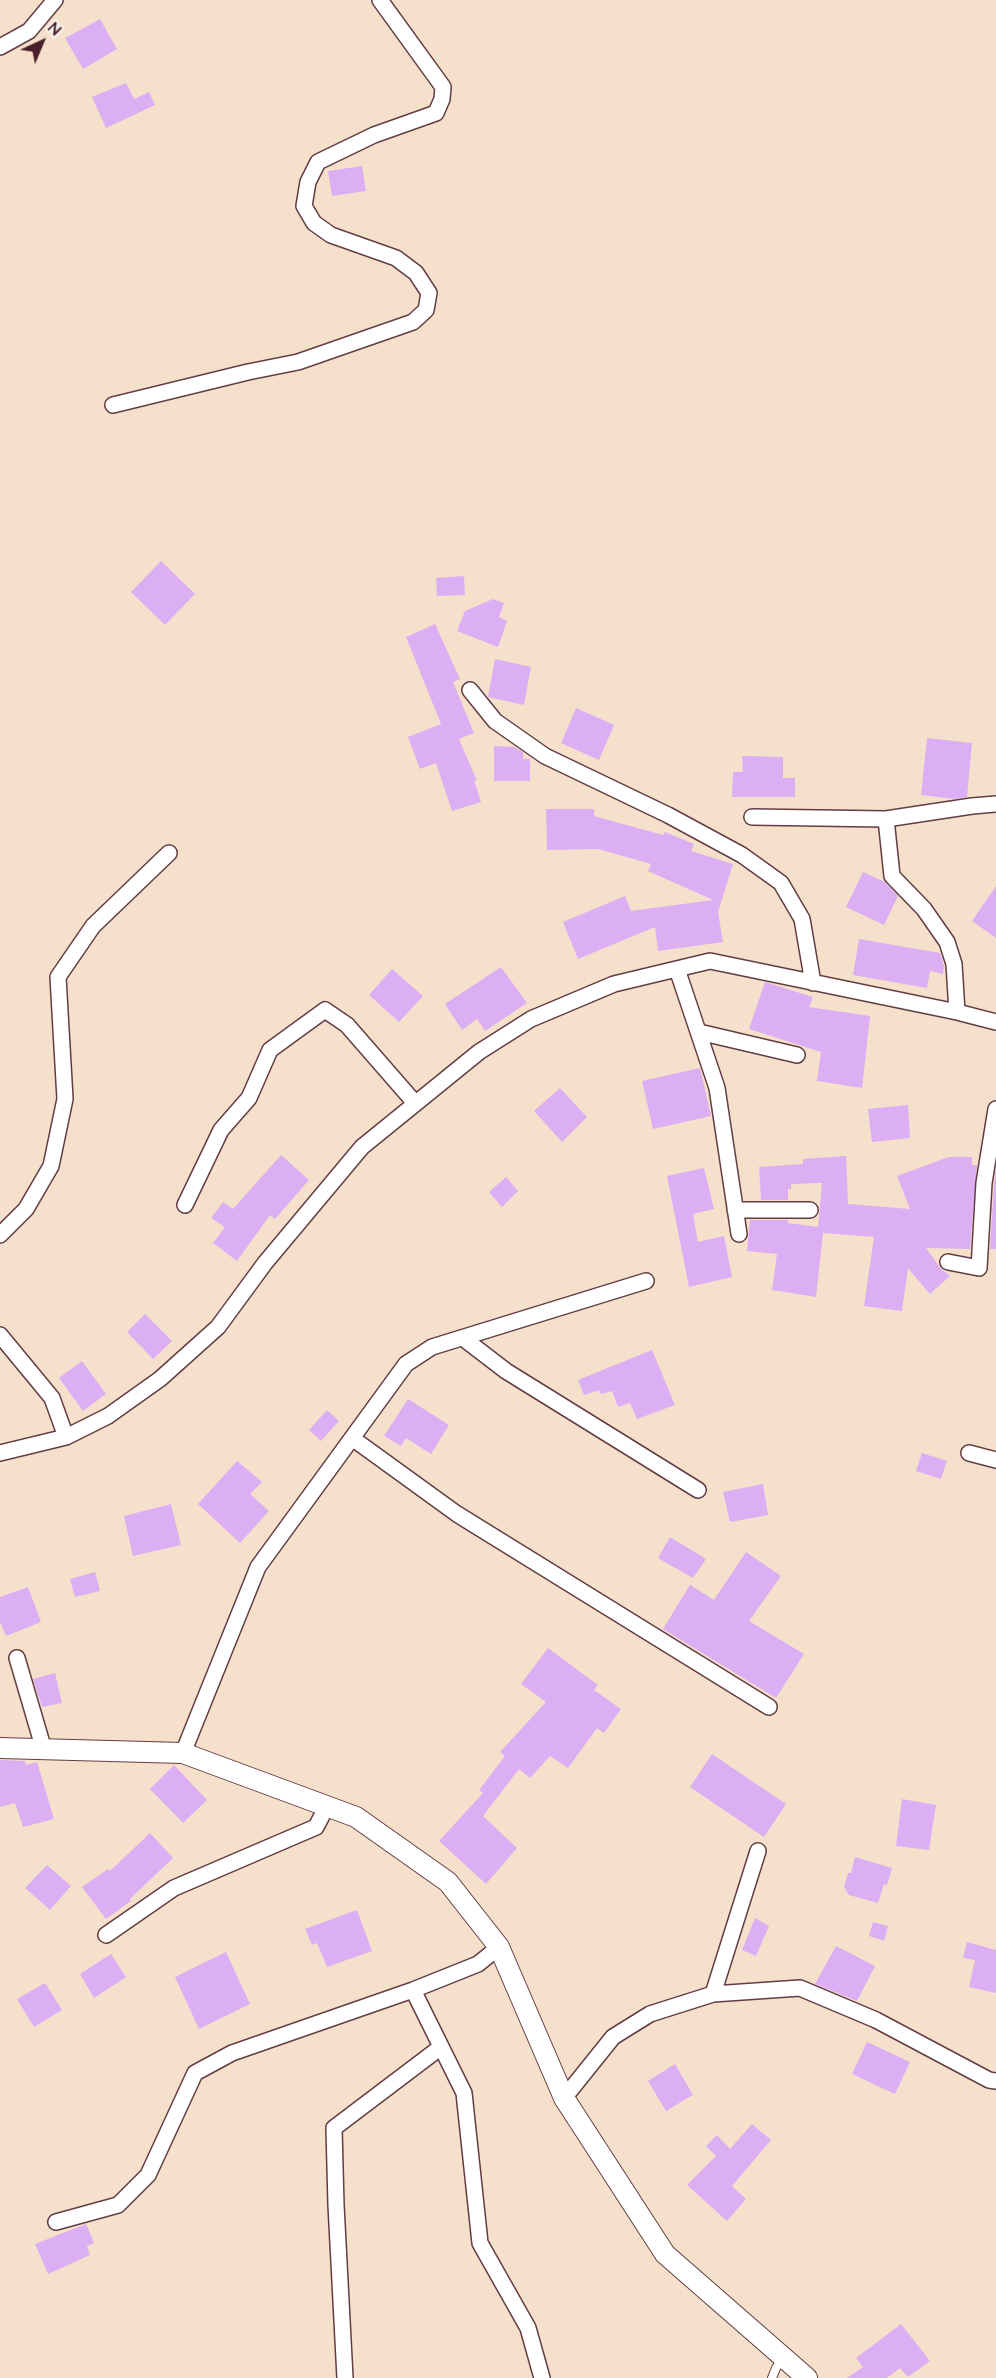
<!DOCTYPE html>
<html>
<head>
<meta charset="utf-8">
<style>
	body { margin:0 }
	#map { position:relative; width:996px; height:2378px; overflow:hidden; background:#f5e1cb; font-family:"Architects Daughter",sans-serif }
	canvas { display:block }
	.north { position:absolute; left:12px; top:12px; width:60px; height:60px; -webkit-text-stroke:4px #f6f6f2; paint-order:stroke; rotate:44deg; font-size:16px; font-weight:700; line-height:24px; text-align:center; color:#4a1f2b }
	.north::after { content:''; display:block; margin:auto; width:21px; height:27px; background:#4a1f2b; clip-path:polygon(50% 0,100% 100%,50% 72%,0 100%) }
</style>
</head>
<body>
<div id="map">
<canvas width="996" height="2378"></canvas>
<div class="north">N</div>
</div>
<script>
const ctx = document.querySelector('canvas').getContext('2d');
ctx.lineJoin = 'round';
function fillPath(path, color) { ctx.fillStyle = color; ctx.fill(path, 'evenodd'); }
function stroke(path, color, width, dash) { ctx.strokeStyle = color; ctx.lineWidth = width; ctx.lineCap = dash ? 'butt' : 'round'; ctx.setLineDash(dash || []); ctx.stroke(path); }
fillPath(new Path2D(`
	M 100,19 L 117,49 L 83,69 L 65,38 Z
	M 126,83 L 134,99 L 149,92 L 155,105 L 106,128 L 92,97 Z
	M 362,166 L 366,191 L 332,196 L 328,171 Z
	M 161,561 L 195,594 L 165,625 L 131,592 Z
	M 464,576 L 465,595 L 437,596 L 436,578 Z
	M 493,599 L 504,603 L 499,617 L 507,621 L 498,647 L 457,631 L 465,611 Z
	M 435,624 L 460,679 L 453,682 L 474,733 L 459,739 L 477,781 L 474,780 L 481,802 L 452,811 L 436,763 L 420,769 L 408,737 L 441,724 L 406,637 Z
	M 495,659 L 531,667 L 524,705 L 488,697 Z
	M 576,708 L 614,725 L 599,760 L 561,743 Z
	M 927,738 L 972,743 L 967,797 L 955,799 L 921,795 Z
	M 494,746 L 514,747 L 523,752 L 523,759 L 530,759 L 530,781 L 494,781 Z
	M 742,756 L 783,757 L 783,778 L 795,778 L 795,797 L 732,797 L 733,772 L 743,772 Z
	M 546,809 L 594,809 L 594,816 L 663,835 L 665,832 L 694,844 L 691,851 L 733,864 L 718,912 L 723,942 L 658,951 L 655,927 L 578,959 L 563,922 L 625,896 L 631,911 L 713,900 L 648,871 L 651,864 L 598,849 L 547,850 Z
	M 863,872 L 885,882 L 898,896 L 884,925 L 846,907 Z
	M 996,886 L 996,938 L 972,921 Z
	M 859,939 L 940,953 L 944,966 L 943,974 L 930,971 L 927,988 L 853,975 Z
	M 501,967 L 527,1003 L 485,1031 L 477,1019 L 462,1030 L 445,1004 Z
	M 392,969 L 423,996 L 399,1022 L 369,995 Z
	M 765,982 L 813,997 L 809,1007 L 870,1016 L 862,1088 L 817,1081 L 821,1052 L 749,1029 Z
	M 700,1068 L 711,1116 L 653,1129 L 642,1081 Z
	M 560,1088 L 587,1117 L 562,1142 L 534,1111 Z
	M 908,1105 L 910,1138 L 872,1142 L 868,1109 Z
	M 281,1155 L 309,1180 L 275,1219 L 270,1215 L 237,1261 L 213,1243 L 225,1227 L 211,1218 L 223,1202 L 233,1209 Z
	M 846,1156 L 848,1204 L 910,1209 L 897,1176 L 949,1157 L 972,1157 L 972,1165 L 977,1165 L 970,1249 L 926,1248 L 941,1269 L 950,1276 L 930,1294 L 908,1268 L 902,1311 L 864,1306 L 874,1237 L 823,1233 L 816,1297 L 772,1290 L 777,1254 L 747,1251 L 750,1220 L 788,1220 L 788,1223 L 818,1227 L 822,1183 L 791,1184 L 791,1189 L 788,1189 L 788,1200 L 761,1200 L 759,1167 L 803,1164 L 803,1159 Z
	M 704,1168 L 714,1209 L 693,1214 L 698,1242 L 724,1236 L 732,1277 L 689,1287 L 667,1176 Z
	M 996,1170 L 996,1249 L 990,1249 L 994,1184 Z
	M 506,1177 L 518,1191 L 502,1207 L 489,1192 Z
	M 145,1314 L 172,1341 L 153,1359 L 127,1332 Z
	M 652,1350 L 675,1405 L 637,1419 L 630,1403 L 618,1407 L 612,1391 L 601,1394 L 599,1390 L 584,1395 L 578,1380 Z
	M 82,1361 L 106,1394 L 83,1411 L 59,1378 Z
	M 408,1399 L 449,1425 L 431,1454 L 406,1438 L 401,1446 L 384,1436 Z
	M 327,1410 L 339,1421 L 321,1441 L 309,1430 Z
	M 922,1453 L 947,1461 L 941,1479 L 916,1471 Z
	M 237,1461 L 262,1482 L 250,1494 L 269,1511 L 240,1543 L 198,1504 Z
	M 763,1484 L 768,1515 L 730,1522 L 723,1492 Z
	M 171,1504 L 181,1545 L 133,1556 L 124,1516 Z
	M 670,1537 L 706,1559 L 693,1578 L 658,1558 Z
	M 746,1552 L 781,1576 L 749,1621 L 804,1654 L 776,1698 L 663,1629 L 690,1585 L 714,1600 Z
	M 95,1572 L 100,1591 L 75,1597 L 70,1579 Z
	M 28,1587 L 41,1622 L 6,1636 L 0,1622 L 0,1597 Z
	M 548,1648 L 598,1685 L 594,1690 L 621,1709 L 604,1733 L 597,1728 L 568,1768 L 550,1756 L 530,1778 L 519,1769 L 483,1816 L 517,1848 L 486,1884 L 439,1841 L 483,1793 L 479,1790 L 505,1756 L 500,1752 L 546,1702 L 521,1684 Z
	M 55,1673 L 62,1703 L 42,1707 L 33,1679 Z
	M 712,1754 L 786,1804 L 764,1837 L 690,1787 Z
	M 0,1760 L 25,1761 L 26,1765 L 37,1762 L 54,1819 L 23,1827 L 15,1803 L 0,1807 Z
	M 174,1765 L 207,1800 L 183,1823 L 150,1789 Z
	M 902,1799 L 936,1805 L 929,1850 L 896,1846 Z
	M 150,1833 L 173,1858 L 130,1899 L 131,1901 L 106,1919 L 82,1887 L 108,1869 L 110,1871 Z
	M 855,1857 L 892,1868 L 887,1885 L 884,1884 L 878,1903 L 849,1895 L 844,1887 L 848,1873 L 851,1873 Z
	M 47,1865 L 71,1886 L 50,1910 L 25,1888 Z
	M 357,1910 L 372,1951 L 327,1967 L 317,1943 L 312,1945 L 305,1929 Z
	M 755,1918 L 769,1926 L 756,1956 L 742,1950 Z
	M 873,1922 L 888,1926 L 884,1941 L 869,1936 Z
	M 967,1942 L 996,1950 L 996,1993 L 969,1987 L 975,1960 L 963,1958 Z
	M 836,1946 L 875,1966 L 857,2001 L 815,1984 Z
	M 226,1952 L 250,2004 L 199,2029 L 175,1977 Z
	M 111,1954 L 126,1977 L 94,1998 L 80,1974 Z
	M 45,1983 L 62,2010 L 34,2027 L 17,1999 Z
	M 867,2042 L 910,2062 L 895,2094 L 852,2074 Z
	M 675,2064 L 693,2095 L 666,2111 L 648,2081 Z
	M 752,2124 L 771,2140 L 732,2186 L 746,2199 L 727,2221 L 687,2185 L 716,2156 L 706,2146 L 717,2135 L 730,2149 Z
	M 86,2224 L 94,2243 L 87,2246 L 90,2255 L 48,2274 L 35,2244 Z
	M 901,2324 L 930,2361 L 908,2377 L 900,2368 L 887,2378 L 847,2378 L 863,2367 L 856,2358 Z`), '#dcaef3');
const service = new Path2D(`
	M 772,2378 L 776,2368 L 782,2359`);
const minor = new Path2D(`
	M 0,47 L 29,31 L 55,0
	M 113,405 L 248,372 L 298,362 L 413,322 L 426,310 L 429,293 L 416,273 L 396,258 L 331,235 L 314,223 L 304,206 L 308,182 L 318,162 L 374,135 L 436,113 L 442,99 L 443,87 L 380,0
	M 470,690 L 495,721 L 545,756 L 668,815 L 742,855 L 781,883 L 802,919 L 813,983
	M 752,817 L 886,819 L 972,806 L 996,804
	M 886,819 L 892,876 L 924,909 L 947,942 L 954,964 L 957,1012
	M 677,969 L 717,1088 L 739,1234
	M 699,1032 L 797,1055
	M 185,1205 L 221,1130 L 249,1098 L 270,1050 L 325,1010 L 347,1025 L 415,1103
	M 735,1210 L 810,1210
	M 0,1235 L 26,1209 L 51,1166 L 65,1099 L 58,977 L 93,926 L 169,853
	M 948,1262 L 979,1268 L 984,1183 L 996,1109
	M 0,1335 L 52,1398 L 66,1437
	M 463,1338 L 506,1371 L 698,1490
	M 352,1438 L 457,1514 L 769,1707
	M 0,1453 L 66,1437 L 108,1416 L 160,1379 L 218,1327 L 265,1263 L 362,1147 L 479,1052 L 531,1019 L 614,984 L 710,961 L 957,1012 L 996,1022
	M 969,1453 L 996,1460
	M 17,1658 L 44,1750
	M 183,1753 L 258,1567 L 406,1364 L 432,1347 L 646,1281
	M 106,1935 L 174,1888 L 316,1827 L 327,1806
	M 413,1990 L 464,2093 L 480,2243 L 528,2328 L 542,2378
	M 713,1994 L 758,1851
	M 564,2098 L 613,2037 L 650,2014 L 713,1994 L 800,1988 L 876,2020 L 989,2080 L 996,2081
	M 56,2222 L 118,2205 L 148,2175 L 195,2073 L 232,2053 L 413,1990 L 478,1964 L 499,1947
	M 345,2378 L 336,2205 L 334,2128 L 441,2047`);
const tertiary = new Path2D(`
	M 0,1748 L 183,1753 L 356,1817 L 448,1882 L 499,1947 L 564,2098 L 665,2254 L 807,2378`);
stroke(service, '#643c43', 10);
stroke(minor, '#643c43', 18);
stroke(tertiary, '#643c43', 22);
stroke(service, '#fff', 8);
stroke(minor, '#fff', 15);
stroke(tertiary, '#fff', 20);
</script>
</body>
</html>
